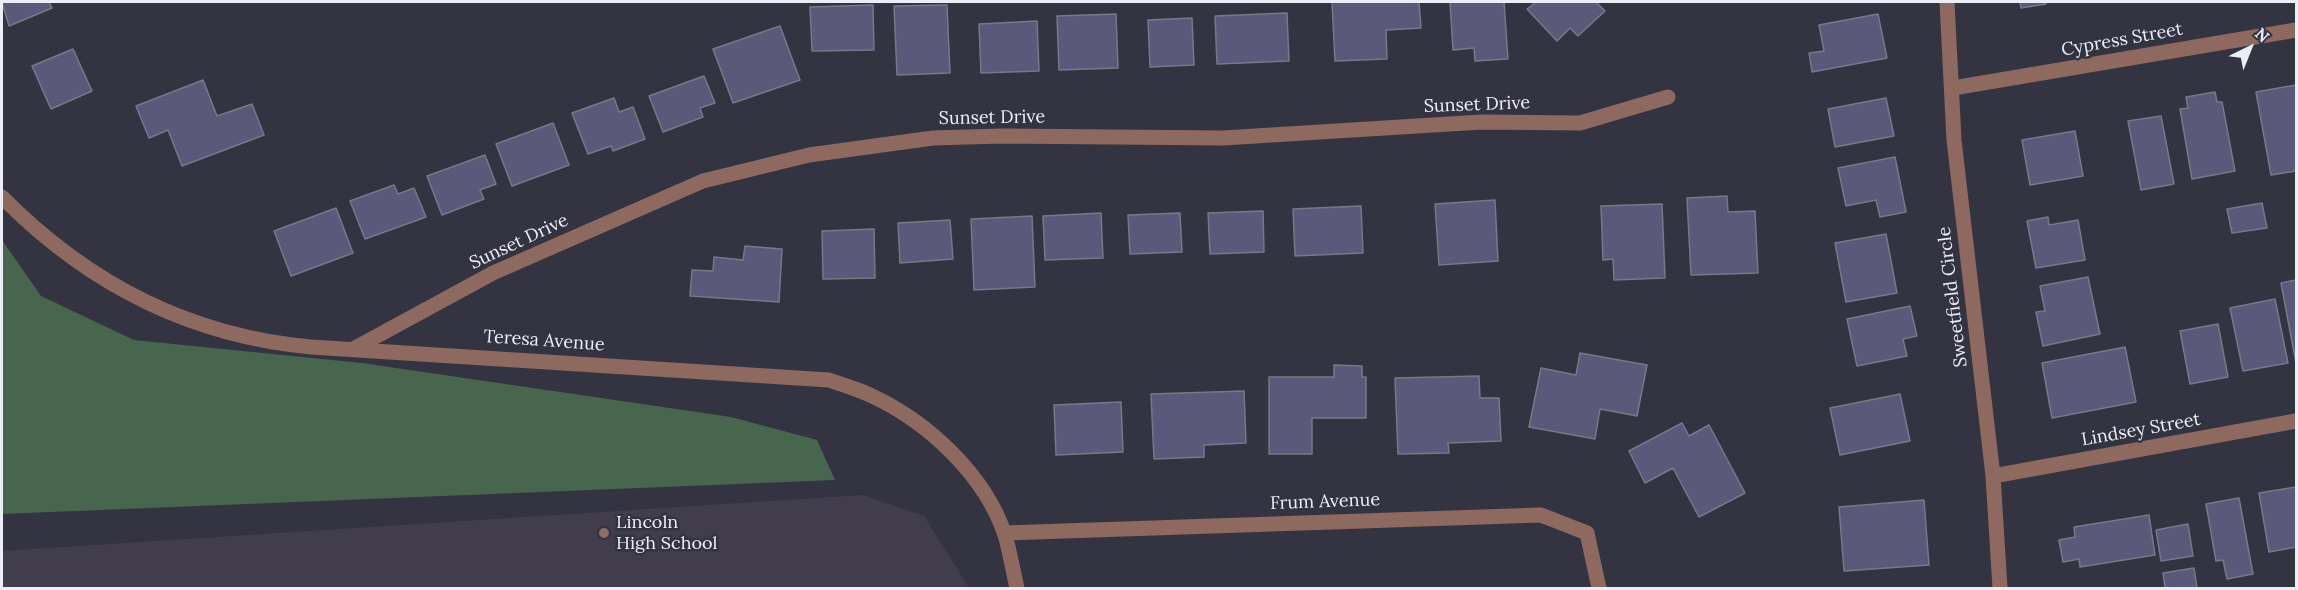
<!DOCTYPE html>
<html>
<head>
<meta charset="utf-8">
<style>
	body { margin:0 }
	#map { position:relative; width:2298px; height:590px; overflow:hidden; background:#343342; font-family:Lora,serif }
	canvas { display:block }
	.frame { position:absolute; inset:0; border:3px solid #ededf7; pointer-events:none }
	.north { position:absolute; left:2220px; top:18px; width:60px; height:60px; -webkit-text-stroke:4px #343342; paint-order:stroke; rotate:43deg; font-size:16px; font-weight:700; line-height:24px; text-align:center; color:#ededf7 }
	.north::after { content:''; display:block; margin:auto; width:21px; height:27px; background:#ededf7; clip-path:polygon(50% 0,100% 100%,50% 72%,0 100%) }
</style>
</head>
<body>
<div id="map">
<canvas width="2298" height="590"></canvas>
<div class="frame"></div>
<div class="north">N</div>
</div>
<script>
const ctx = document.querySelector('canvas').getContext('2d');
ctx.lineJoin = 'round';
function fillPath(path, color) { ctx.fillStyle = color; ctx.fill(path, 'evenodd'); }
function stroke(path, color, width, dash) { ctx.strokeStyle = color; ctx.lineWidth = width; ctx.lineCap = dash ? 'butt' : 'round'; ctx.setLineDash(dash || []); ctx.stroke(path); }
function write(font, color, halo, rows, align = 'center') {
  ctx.font = font + ' Lora,serif'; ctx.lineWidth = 5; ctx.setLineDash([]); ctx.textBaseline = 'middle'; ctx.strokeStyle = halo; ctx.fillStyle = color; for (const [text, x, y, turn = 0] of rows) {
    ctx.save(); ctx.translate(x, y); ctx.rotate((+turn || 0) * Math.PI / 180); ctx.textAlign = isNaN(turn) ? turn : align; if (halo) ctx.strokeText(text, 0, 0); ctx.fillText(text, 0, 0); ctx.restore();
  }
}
fillPath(new Path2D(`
	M 863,495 L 924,516 L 969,588 L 2,588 L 2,551 Z`), '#423d4d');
fillPath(new Path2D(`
	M 2,240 L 41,296 L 134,340 L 362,363 L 731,417 L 817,440 L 835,480 L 2,514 Z`), '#48654e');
const building = new Path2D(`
	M 2,2 L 49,2 L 52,8 L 9,26 Z
	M 1332,2 L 1419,2 L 1421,28 L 1386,30 L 1387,59 L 1335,61 Z
	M 1450,2 L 1504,2 L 1508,59 L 1475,61 L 1474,48 L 1453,50 Z
	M 1536,2 L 1596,2 L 1605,11 L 1578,36 L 1570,28 L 1557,41 L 1527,9 Z
	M 2020,2 L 2045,2 L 2046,4 L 2021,8 Z
	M 873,5 L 874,50 L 812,51 L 810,7 Z
	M 947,5 L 950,73 L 897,75 L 894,6 Z
	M 1287,13 L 1289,61 L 1217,64 L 1215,16 Z
	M 1116,14 L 1118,68 L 1059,70 L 1057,16 Z
	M 1878,14 L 1887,58 L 1812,72 L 1809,53 L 1824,51 L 1819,25 Z
	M 1192,18 L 1194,65 L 1150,67 L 1148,20 Z
	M 1037,21 L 1039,71 L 981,73 L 979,24 Z
	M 780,26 L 800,80 L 733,103 L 713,49 Z
	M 73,49 L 92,91 L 51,109 L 32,66 Z
	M 704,76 L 715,103 L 700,108 L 703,117 L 663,132 L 649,96 Z
	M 203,80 L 217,116 L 252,104 L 264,135 L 182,166 L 168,130 L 149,138 L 136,106 Z
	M 2296,85 L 2296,171 L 2271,175 L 2256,92 Z
	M 2215,92 L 2217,102 L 2222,102 L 2235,171 L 2192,179 L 2180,109 L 2188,108 L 2186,97 Z
	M 614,98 L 619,112 L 633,107 L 645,139 L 613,151 L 611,146 L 588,154 L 572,113 Z
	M 1886,98 L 1894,136 L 1835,147 L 1828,109 Z
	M 2161,116 L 2174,184 L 2141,190 L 2128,121 Z
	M 553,123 L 569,165 L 512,186 L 496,144 Z
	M 2075,131 L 2083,176 L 2030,185 L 2022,140 Z
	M 485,155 L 496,184 L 480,190 L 484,199 L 442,215 L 427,176 Z
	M 1895,157 L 1906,212 L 1880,217 L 1876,200 L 1846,206 L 1838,168 Z
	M 394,185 L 398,194 L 414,188 L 426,217 L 365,239 L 350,201 Z
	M 1727,196 L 1728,212 L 1755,211 L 1758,273 L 1691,275 L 1687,198 Z
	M 1495,200 L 1498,261 L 1439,265 L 1435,204 Z
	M 2262,203 L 2267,228 L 2232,233 L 2227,209 Z
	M 1662,204 L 1665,278 L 1614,280 L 1613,259 L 1603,260 L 1601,206 Z
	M 1361,206 L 1363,253 L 1295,256 L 1293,209 Z
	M 336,208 L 353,253 L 291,276 L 274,231 Z
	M 1263,211 L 1264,252 L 1210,254 L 1208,213 Z
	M 1101,213 L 1103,258 L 1045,260 L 1043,216 Z
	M 1180,213 L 1182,252 L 1130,254 L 1128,215 Z
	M 1032,216 L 1035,287 L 974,290 L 971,219 Z
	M 2048,217 L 2049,225 L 2078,220 L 2085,260 L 2036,268 L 2027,221 Z
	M 950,220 L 953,259 L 900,263 L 898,223 Z
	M 874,229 L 875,278 L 823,279 L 822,231 Z
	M 1886,234 L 1897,293 L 1846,302 L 1835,243 Z
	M 745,246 L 782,249 L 779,302 L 690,296 L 692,270 L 713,271 L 714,257 L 743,260 Z
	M 2088,277 L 2100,334 L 2043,346 L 2036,312 L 2045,311 L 2040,286 Z
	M 2296,280 L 2296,363 L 2281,283 Z
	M 2275,299 L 2288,363 L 2243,371 L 2230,308 Z
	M 1910,306 L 1917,336 L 1903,339 L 1907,356 L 1857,366 L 1847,319 Z
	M 2218,324 L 2228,377 L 2190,384 L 2180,331 Z
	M 2125,347 L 2136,402 L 2052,418 L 2042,363 Z
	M 1580,353 L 1647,365 L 1637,416 L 1600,409 L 1595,439 L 1529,427 L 1541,368 L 1576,375 Z
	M 1334,365 L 1362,366 L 1362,377 L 1366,377 L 1366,418 L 1312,418 L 1312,454 L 1269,454 L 1269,377 L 1334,377 Z
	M 1479,376 L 1480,398 L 1499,398 L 1501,441 L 1448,443 L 1449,453 L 1398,454 L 1395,378 Z
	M 1244,391 L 1246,443 L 1204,445 L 1204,457 L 1154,459 L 1151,394 Z
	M 1900,394 L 1910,441 L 1840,455 L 1830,408 Z
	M 1121,402 L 1123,452 L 1056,455 L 1054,405 Z
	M 1682,423 L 1689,436 L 1709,425 L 1745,493 L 1699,517 L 1673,468 L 1645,483 L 1629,451 Z
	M 2296,487 L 2296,547 L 2269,552 L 2259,493 Z
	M 2239,498 L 2253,574 L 2227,579 L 2223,560 L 2216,561 L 2206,504 Z
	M 1924,500 L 1929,565 L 1844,571 L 1839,507 Z
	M 2149,515 L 2155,555 L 2080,567 L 2079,559 L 2063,562 L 2059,540 L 2075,537 L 2074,527 Z
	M 2188,524 L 2193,556 L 2161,561 L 2156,530 Z
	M 2194,568 L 2197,588 L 2165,588 L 2163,573 Z`);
fillPath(building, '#5b5979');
stroke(building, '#787889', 1.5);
stroke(new Path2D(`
	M 1947,2 L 1954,140 L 1993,476 L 2000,588
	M 1953,88 L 2296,30
	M 2,197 C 87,283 188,336 311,347 L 829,380 C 843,385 858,389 872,396 C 928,422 985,475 1005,535 C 1010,552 1013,571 1017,588
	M 355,348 L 493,273 L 703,181 L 809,155 L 933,138 L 1002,136 L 1223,138 L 1482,122 L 1580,123 L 1668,97
	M 1993,476 L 2296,421
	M 1004,533 L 1541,515 L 1587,533 L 1599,588`), '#8e695f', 15);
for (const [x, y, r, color] of [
	[604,533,6,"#8d6e63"]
]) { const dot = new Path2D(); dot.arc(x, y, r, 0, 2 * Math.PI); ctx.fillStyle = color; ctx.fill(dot); stroke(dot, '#343342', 2); }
write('18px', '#ededf7', '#343342', [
	["Cypress Street",2122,40,-10],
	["Sunset Drive",1477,105,-2],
	["Sunset Drive",992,118,-1],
	["Sunset Drive",519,242,-25],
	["Sweetfield Circle",1953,297,-97],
	["Teresa Avenue",544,341,4],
	["Lindsey Street",2141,430,-10],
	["Frum Avenue",1325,502,-2]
]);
write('18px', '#ededf7', '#343342', [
	["Lincoln",616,523],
	["High School",616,544]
], 'left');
</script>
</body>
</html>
